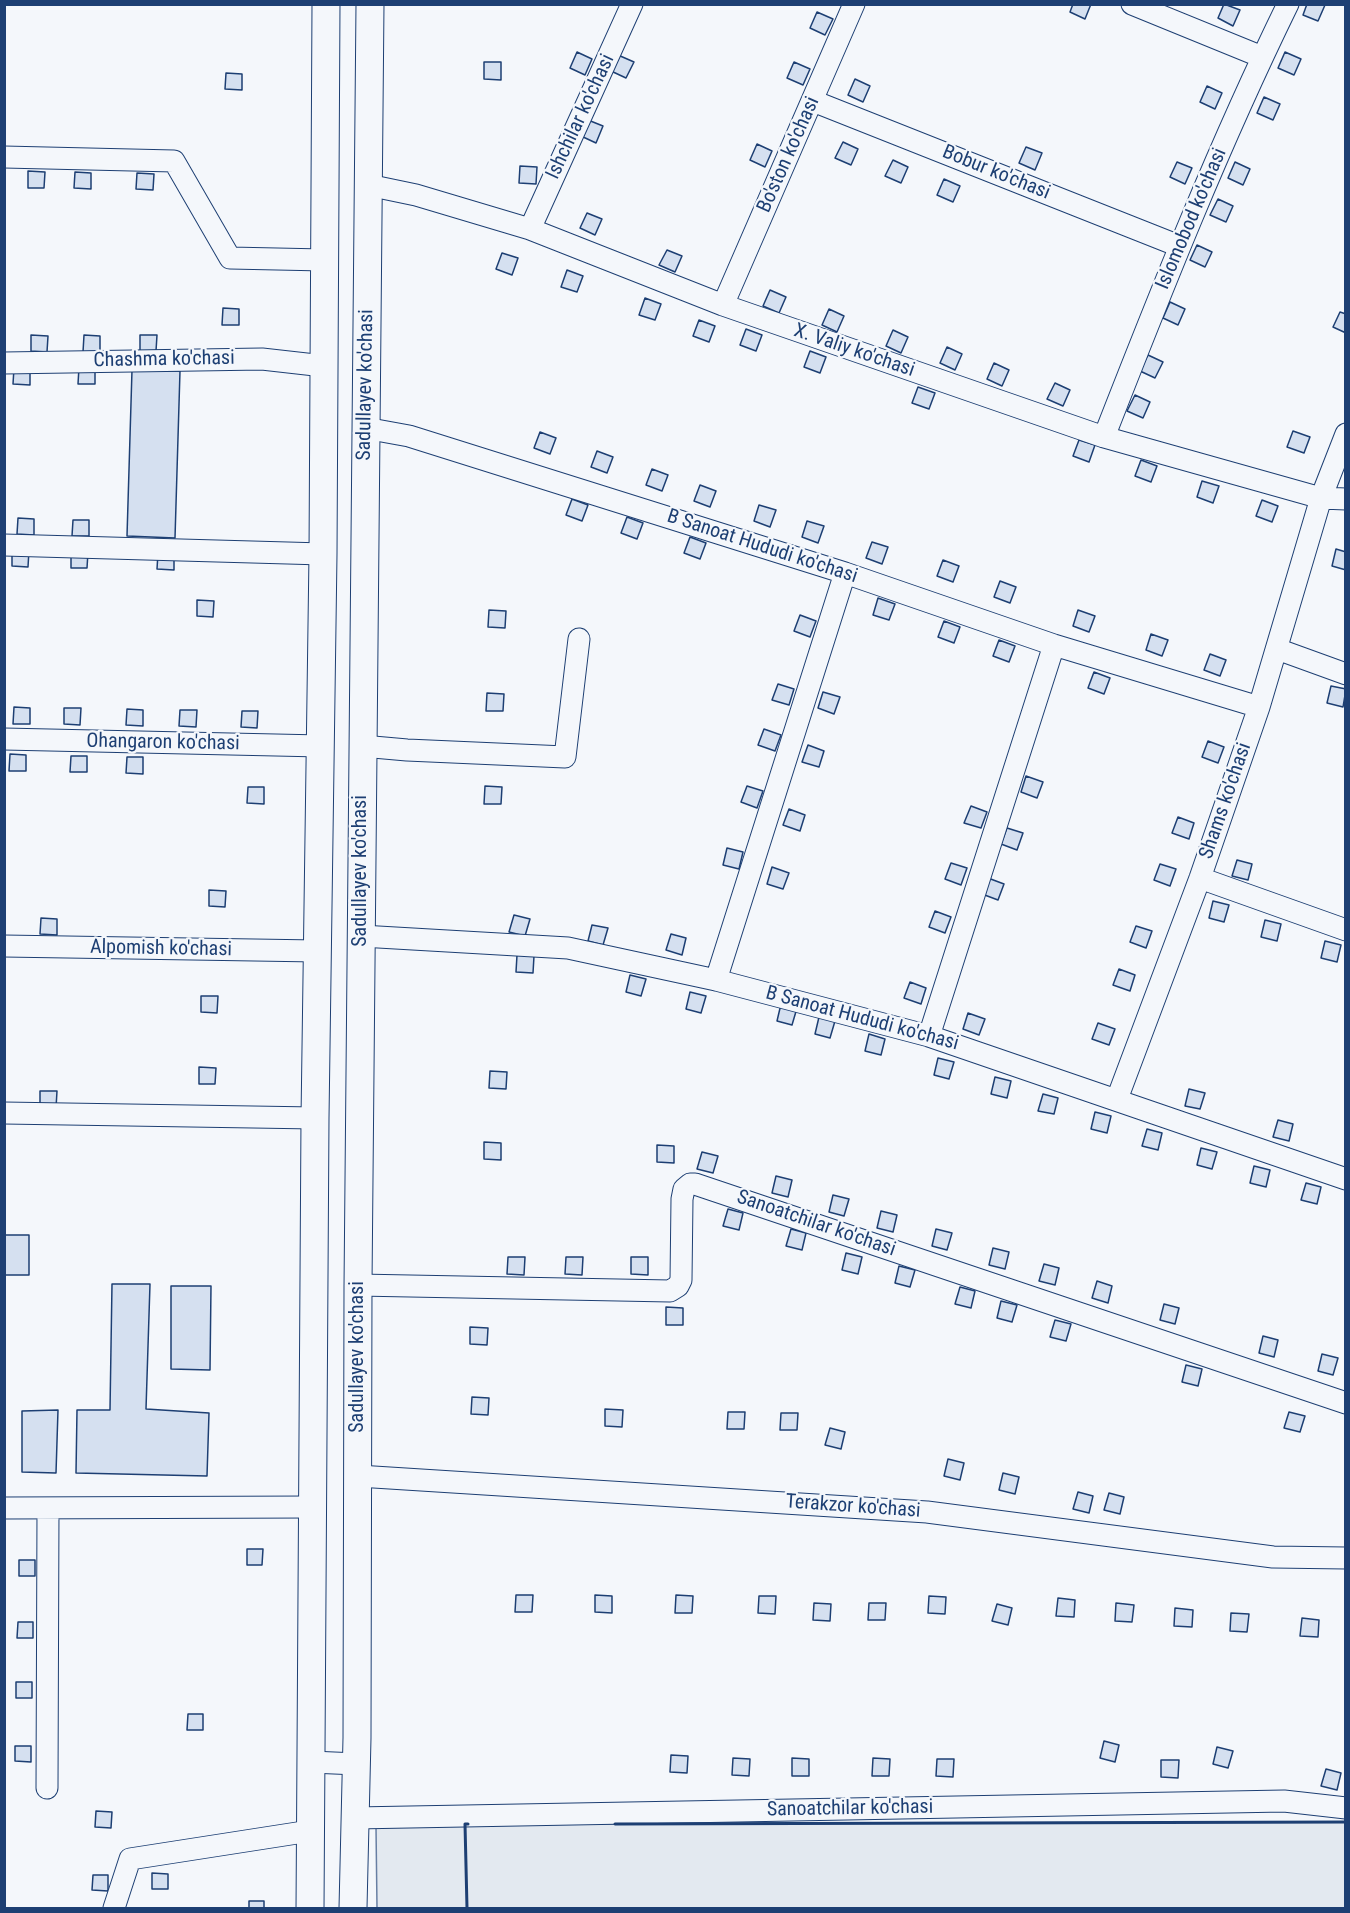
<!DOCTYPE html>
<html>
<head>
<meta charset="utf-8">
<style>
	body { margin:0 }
	#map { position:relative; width:1350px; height:1913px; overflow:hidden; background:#f4f7fb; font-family:"Roboto Condensed",sans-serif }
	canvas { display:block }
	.frame { position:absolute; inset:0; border:6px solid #1d3f73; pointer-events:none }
</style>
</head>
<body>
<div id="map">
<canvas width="1350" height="1913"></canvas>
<div class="frame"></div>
</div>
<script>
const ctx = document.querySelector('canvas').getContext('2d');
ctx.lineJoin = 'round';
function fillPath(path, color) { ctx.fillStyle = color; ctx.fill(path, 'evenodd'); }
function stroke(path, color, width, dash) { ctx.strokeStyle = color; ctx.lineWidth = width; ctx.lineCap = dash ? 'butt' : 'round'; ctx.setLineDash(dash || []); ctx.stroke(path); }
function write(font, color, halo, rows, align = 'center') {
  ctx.font = font + ' "Roboto Condensed",sans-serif'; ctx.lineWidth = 4.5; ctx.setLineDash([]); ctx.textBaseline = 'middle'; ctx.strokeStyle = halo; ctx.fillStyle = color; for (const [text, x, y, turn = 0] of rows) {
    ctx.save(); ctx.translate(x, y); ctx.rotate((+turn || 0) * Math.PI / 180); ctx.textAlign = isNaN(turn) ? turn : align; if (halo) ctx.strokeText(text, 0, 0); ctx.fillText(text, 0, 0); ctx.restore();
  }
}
const green = new Path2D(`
	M 1345,1822 L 1345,1908 L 377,1908 L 376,1827 L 465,1824 Z`);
fillPath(green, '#e3e9f0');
stroke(green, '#687fa3', 1.5);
const building = new Path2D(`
	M 1073,4 L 1091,4 L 1085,19 L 1070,12 Z
	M 1224,4 L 1240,10 L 1233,26 L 1218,18 Z
	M 1307,4 L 1325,5 L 1318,21 L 1303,15 Z
	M 817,12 L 833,19 L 825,35 L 810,28 Z
	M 577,52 L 592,59 L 585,75 L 570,68 Z
	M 1285,52 L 1301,59 L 1294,75 L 1278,68 Z
	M 618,55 L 634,62 L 626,78 L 611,71 Z
	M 484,62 L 501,62 L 501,80 L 484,79 Z
	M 794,62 L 810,69 L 803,85 L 787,78 Z
	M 226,73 L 242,74 L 242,90 L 225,89 Z
	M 855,79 L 870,86 L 863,102 L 848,95 Z
	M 1207,86 L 1222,93 L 1215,109 L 1200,102 Z
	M 1264,97 L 1280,104 L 1273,120 L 1257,113 Z
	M 588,120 L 603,126 L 596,143 L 581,136 Z
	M 843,142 L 858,149 L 851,165 L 835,158 Z
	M 757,144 L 772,151 L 765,167 L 750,160 Z
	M 1026,147 L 1042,153 L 1035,170 L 1019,163 Z
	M 893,160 L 908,167 L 901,183 L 885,176 Z
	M 1177,162 L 1192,168 L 1185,184 L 1170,177 Z
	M 1235,162 L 1250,169 L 1243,185 L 1228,178 Z
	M 520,166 L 537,167 L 536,184 L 519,183 Z
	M 28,171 L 45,172 L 44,188 L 28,188 Z
	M 75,172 L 91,173 L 91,189 L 74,188 Z
	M 137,173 L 154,174 L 153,190 L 136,189 Z
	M 944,179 L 960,186 L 953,202 L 937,195 Z
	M 1218,199 L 1233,206 L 1226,222 L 1210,215 Z
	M 587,213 L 602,219 L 595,235 L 580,228 Z
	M 1197,245 L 1212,252 L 1205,267 L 1190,260 Z
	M 667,250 L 682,256 L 675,272 L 659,265 Z
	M 502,253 L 518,258 L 512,275 L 496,269 Z
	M 567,270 L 583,276 L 577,292 L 561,287 Z
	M 770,290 L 786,297 L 779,313 L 763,306 Z
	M 645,298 L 661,304 L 655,320 L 639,315 Z
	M 1170,302 L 1185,309 L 1178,325 L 1163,318 Z
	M 223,308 L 239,309 L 239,325 L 222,325 Z
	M 829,309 L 844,316 L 837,332 L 822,325 Z
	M 1340,312 L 1346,314 L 1346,333 L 1333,327 Z
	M 699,320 L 715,326 L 709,342 L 693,336 Z
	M 746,329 L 762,335 L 756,351 L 740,345 Z
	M 893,330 L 908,337 L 901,353 L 886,346 Z
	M 31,335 L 48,336 L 47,352 L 31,351 Z
	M 84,335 L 100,336 L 100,352 L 83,352 Z
	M 140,335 L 157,335 L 156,351 L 140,351 Z
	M 947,347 L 962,354 L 955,370 L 940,363 Z
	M 810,351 L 826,357 L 820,373 L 804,367 Z
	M 1148,355 L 1163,362 L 1155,378 L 1140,371 Z
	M 994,363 L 1009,370 L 1002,386 L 987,379 Z
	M 79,367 L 95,368 L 95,384 L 78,384 Z
	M 14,368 L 30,368 L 30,385 L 13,384 Z
	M 132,370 L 180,371 L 175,538 L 127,536 Z
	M 1055,383 L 1070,390 L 1063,406 L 1047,399 Z
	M 918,387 L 935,393 L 929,409 L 912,403 Z
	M 1135,395 L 1150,402 L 1143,418 L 1127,411 Z
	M 1293,431 L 1310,437 L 1304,453 L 1287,447 Z
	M 540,432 L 556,438 L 550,454 L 534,448 Z
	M 1079,440 L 1095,445 L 1089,462 L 1073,456 Z
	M 597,451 L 613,457 L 607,473 L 591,467 Z
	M 1141,460 L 1157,466 L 1151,482 L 1135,476 Z
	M 652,469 L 668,475 L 662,491 L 646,485 Z
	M 1202,481 L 1219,486 L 1213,503 L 1197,497 Z
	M 700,485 L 716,491 L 710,507 L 694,501 Z
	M 572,499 L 588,505 L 582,521 L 566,515 Z
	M 1262,500 L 1278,506 L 1272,522 L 1256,516 Z
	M 759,505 L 776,510 L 770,527 L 754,521 Z
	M 627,517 L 643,523 L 637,539 L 621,533 Z
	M 18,518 L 34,519 L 34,535 L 17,534 Z
	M 73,520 L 89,520 L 89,536 L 72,536 Z
	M 807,521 L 824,526 L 818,543 L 802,537 Z
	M 690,537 L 706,543 L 700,559 L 684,553 Z
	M 872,542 L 888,547 L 882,564 L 866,558 Z
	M 1336,549 L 1346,552 L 1346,570 L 1332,566 Z
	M 12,550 L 29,550 L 28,567 L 12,566 Z
	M 71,551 L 88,552 L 87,568 L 71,568 Z
	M 158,553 L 174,554 L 174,570 L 157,569 Z
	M 943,560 L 959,566 L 953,582 L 937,576 Z
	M 1000,581 L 1016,587 L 1010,603 L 994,597 Z
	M 878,598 L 895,604 L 889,620 L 873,615 Z
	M 197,600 L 214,601 L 213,617 L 197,616 Z
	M 489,610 L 506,611 L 505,628 L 488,627 Z
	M 1078,610 L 1095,616 L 1089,632 L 1073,626 Z
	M 800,615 L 816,621 L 810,637 L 794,631 Z
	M 944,621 L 960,627 L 954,643 L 938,637 Z
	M 1151,634 L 1168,640 L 1162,656 L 1146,650 Z
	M 999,640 L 1015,646 L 1009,662 L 993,656 Z
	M 1210,654 L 1226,660 L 1220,676 L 1204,670 Z
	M 1094,672 L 1110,678 L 1104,694 L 1088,688 Z
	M 778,684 L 794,689 L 789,705 L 772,700 Z
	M 1331,686 L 1346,689 L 1343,707 L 1327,703 Z
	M 823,692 L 840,697 L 834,714 L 818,708 Z
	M 487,693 L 504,694 L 503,711 L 486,711 Z
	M 14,707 L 30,708 L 30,724 L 13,724 Z
	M 64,708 L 81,708 L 80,725 L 64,724 Z
	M 127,709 L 143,710 L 143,726 L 126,725 Z
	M 180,710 L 197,710 L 196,727 L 179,726 Z
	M 242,711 L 258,711 L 257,728 L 241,727 Z
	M 764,729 L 781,735 L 775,751 L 758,745 Z
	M 1208,741 L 1224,747 L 1218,763 L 1202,757 Z
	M 808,745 L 824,751 L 819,767 L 802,762 Z
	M 10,754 L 26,755 L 26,771 L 9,771 Z
	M 71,756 L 87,756 L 87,772 L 70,772 Z
	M 127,757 L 143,757 L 143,774 L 126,773 Z
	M 1026,776 L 1043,782 L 1037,798 L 1021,792 Z
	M 485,786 L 502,787 L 501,804 L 484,804 Z
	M 747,786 L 763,791 L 757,808 L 741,802 Z
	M 248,787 L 264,787 L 264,804 L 247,803 Z
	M 971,806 L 987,812 L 981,828 L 964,823 Z
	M 789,809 L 805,815 L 800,831 L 783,825 Z
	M 1178,817 L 1194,823 L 1189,839 L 1172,833 Z
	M 1007,828 L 1023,833 L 1017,850 L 1001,844 Z
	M 727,848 L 743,852 L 739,869 L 723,865 Z
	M 1237,860 L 1252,864 L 1248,880 L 1232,876 Z
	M 951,863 L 967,868 L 961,885 L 945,879 Z
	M 1160,864 L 1176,869 L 1170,886 L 1154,880 Z
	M 772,867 L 789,873 L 783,889 L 767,884 Z
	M 988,878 L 1004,884 L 998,900 L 982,894 Z
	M 209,890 L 226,891 L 225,907 L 209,906 Z
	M 1213,901 L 1229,905 L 1224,922 L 1209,918 Z
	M 935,911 L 951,917 L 945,933 L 929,927 Z
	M 514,915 L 530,919 L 525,936 L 509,932 Z
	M 41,918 L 57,919 L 57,935 L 40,934 Z
	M 1265,920 L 1281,924 L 1277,941 L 1261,937 Z
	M 592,925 L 608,928 L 603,945 L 588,941 Z
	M 1136,926 L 1152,931 L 1146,948 L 1130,942 Z
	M 671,934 L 686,938 L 682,955 L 666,950 Z
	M 1325,941 L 1341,945 L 1337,962 L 1321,958 Z
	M 517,955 L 534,956 L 533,973 L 516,972 Z
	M 1119,969 L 1135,975 L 1130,991 L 1113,985 Z
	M 630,975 L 646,979 L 641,996 L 626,992 Z
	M 910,982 L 926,988 L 921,1004 L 904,998 Z
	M 690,992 L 706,996 L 701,1013 L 686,1009 Z
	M 201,996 L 218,996 L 217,1013 L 201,1012 Z
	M 781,1004 L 797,1008 L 792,1025 L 777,1021 Z
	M 968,1013 L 985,1019 L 979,1035 L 963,1029 Z
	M 819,1017 L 835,1021 L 830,1038 L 815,1034 Z
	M 1098,1023 L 1115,1029 L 1109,1045 L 1092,1039 Z
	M 869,1034 L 885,1039 L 881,1055 L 865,1051 Z
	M 938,1058 L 954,1062 L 949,1079 L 934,1075 Z
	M 199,1067 L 216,1068 L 215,1084 L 199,1084 Z
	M 490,1071 L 507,1072 L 506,1089 L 489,1088 Z
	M 995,1077 L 1011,1081 L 1007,1098 L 991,1094 Z
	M 1189,1089 L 1205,1093 L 1200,1109 L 1185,1106 Z
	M 40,1091 L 57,1091 L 56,1108 L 40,1107 Z
	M 1043,1094 L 1058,1098 L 1054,1114 L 1038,1111 Z
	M 1095,1112 L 1111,1116 L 1107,1133 L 1091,1129 Z
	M 1278,1120 L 1293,1124 L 1289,1141 L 1273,1137 Z
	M 1147,1129 L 1162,1133 L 1158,1150 L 1142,1146 Z
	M 484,1142 L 501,1143 L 501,1160 L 484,1159 Z
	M 657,1145 L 674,1146 L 674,1163 L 657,1162 Z
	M 1201,1148 L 1217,1152 L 1212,1169 L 1197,1165 Z
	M 702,1152 L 718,1156 L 713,1173 L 697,1169 Z
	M 1254,1166 L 1270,1170 L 1266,1187 L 1250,1183 Z
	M 776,1176 L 792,1180 L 788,1197 L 772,1193 Z
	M 1306,1183 L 1321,1187 L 1317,1204 L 1301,1200 Z
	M 833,1195 L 849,1199 L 844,1216 L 829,1212 Z
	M 728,1209 L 743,1213 L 739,1230 L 723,1226 Z
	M 881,1211 L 897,1215 L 893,1232 L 877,1228 Z
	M 791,1229 L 806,1233 L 802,1250 L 786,1246 Z
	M 936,1229 L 952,1233 L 947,1250 L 932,1246 Z
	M 4,1235 L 29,1235 L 29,1275 L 4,1275 Z
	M 993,1248 L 1009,1252 L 1005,1269 L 989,1265 Z
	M 846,1253 L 862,1257 L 858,1274 L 842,1270 Z
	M 508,1257 L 525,1257 L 524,1275 L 507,1274 Z
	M 566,1257 L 583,1257 L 582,1275 L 565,1274 Z
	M 631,1257 L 648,1257 L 648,1275 L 631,1274 Z
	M 1044,1264 L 1059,1268 L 1055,1285 L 1039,1281 Z
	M 899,1266 L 915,1270 L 910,1287 L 895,1283 Z
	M 1097,1281 L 1112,1286 L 1108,1303 L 1092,1298 Z
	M 112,1284 L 150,1284 L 146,1409 L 209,1413 L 207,1476 L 76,1473 L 77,1410 L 110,1410 Z
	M 171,1286 L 211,1286 L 210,1370 L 171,1369 Z
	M 960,1287 L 975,1291 L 971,1308 L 955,1304 Z
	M 1001,1301 L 1017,1305 L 1012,1322 L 997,1318 Z
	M 1164,1304 L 1179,1308 L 1175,1324 L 1160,1320 Z
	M 666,1307 L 683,1308 L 683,1325 L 666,1325 Z
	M 1055,1320 L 1071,1324 L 1066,1341 L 1050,1337 Z
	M 470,1327 L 488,1328 L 487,1345 L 470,1344 Z
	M 1263,1336 L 1278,1340 L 1274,1357 L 1259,1353 Z
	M 1322,1354 L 1338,1358 L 1333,1375 L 1318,1371 Z
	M 1186,1365 L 1202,1369 L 1198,1386 L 1182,1382 Z
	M 472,1397 L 489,1398 L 488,1415 L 471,1414 Z
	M 605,1409 L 623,1410 L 622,1427 L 605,1426 Z
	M 58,1410 L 56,1473 L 22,1472 L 22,1411 Z
	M 728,1412 L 745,1412 L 744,1429 L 727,1429 Z
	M 1289,1412 L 1305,1416 L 1300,1432 L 1284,1428 Z
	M 781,1413 L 798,1413 L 797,1430 L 780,1430 Z
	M 830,1428 L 845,1432 L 841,1449 L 825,1445 Z
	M 948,1459 L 964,1463 L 960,1480 L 944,1476 Z
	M 1003,1473 L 1019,1477 L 1015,1494 L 999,1490 Z
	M 1078,1492 L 1093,1496 L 1089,1513 L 1073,1509 Z
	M 1109,1493 L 1124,1497 L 1120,1514 L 1104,1510 Z
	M 247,1549 L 263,1549 L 262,1565 L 247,1565 Z
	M 19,1560 L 35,1560 L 35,1576 L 19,1576 Z
	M 516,1595 L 533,1595 L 532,1612 L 515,1612 Z
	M 595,1595 L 612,1596 L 612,1613 L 595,1612 Z
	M 676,1595 L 693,1596 L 692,1613 L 675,1613 Z
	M 759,1596 L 776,1596 L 775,1614 L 758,1613 Z
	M 929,1596 L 946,1597 L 945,1614 L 928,1613 Z
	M 1058,1598 L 1075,1600 L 1074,1617 L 1056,1616 Z
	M 814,1603 L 831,1604 L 830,1621 L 813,1620 Z
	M 869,1603 L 886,1603 L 885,1620 L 868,1620 Z
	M 1116,1603 L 1134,1605 L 1132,1622 L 1115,1621 Z
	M 997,1604 L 1012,1608 L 1008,1625 L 992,1621 Z
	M 1175,1608 L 1193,1610 L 1192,1627 L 1174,1626 Z
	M 1231,1613 L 1249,1614 L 1247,1632 L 1230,1631 Z
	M 1302,1618 L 1319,1620 L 1318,1637 L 1300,1636 Z
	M 18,1622 L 33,1622 L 33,1638 L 17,1638 Z
	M 16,1682 L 32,1682 L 32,1698 L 16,1698 Z
	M 188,1714 L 203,1714 L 203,1730 L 187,1730 Z
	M 1104,1741 L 1119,1745 L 1115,1762 L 1100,1758 Z
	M 15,1746 L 31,1746 L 31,1762 L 15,1761 Z
	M 1217,1747 L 1233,1751 L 1228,1768 L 1213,1764 Z
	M 671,1755 L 688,1756 L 687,1773 L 670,1772 Z
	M 733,1758 L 750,1759 L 749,1776 L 732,1775 Z
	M 792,1758 L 809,1759 L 809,1776 L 792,1776 Z
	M 873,1758 L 890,1759 L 889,1776 L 872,1776 Z
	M 937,1759 L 954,1759 L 953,1777 L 936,1776 Z
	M 1161,1760 L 1179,1760 L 1178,1778 L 1161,1777 Z
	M 1326,1769 L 1341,1773 L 1337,1790 L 1321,1786 Z
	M 96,1811 L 112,1812 L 111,1828 L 95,1827 Z
	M 152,1873 L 168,1874 L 168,1889 L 152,1889 Z
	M 93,1875 L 108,1875 L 108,1891 L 92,1890 Z
	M 249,1901 L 264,1901 L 264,1908 L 249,1908 Z`);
fillPath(building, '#d5e0f0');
stroke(building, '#1d3f73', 1.5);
const minor = new Path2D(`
	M 1132,4 L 1262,57
	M 813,101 L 1179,246
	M 4,157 L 174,161 L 230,258 L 324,260
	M 368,185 L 416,195 L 530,229 L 723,305 L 1104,437 L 1321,498 L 1346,499
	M 530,229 L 632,4
	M 723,305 L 854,4
	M 4,363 L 262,359 L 324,366
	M 365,428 L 409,436 L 845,573 L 1054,645 L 1259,707
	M 1104,437 C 1161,291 1219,145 1288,4
	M 4,545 L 323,554
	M 1277,649 L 1346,674
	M 4,739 L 321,746
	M 362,746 L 407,750 L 565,757 L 579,639
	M 1200,878 L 1346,930
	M 361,936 L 568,948 L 716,980 L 929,1036 L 1346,1179
	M 4,946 L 317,951
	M 716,980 L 845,573
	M 929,1036 L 1054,645
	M 1117,1099 L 1200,878 L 1259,707 L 1321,498 L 1346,434
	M 4,1113 L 315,1118
	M 358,1285 L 670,1291 L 678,1286 L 681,1280 L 682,1199 L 684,1189 L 690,1184 L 695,1184 L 1346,1403
	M 358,1476 L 927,1512 L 1273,1557 L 1346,1558
	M 4,1508 L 313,1507
	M 311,1762 L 357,1764
	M 47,1788 L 48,1508
	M 355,1818 L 1284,1801 L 1346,1808
	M 114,1908 L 130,1859 L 310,1831`);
const major = new Path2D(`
	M 310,1908 L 315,1118 L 323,554 L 326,4
	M 353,1908 L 357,1738 L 358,1285 L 370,4`);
stroke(minor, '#1d3f73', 23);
stroke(major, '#1d3f73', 29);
stroke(minor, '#f4f7fb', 21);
stroke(major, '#f4f7fb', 27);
stroke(new Path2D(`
	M 615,1824 L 1346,1822
	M 467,1908 L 465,1824 L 468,1824`), '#1d3f73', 3);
write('20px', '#1d3f73', '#f4f7fb', [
	["Ishchilar ko'chasi",581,117,-65],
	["Bo'ston ko'chasi",789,155,-66],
	["Bobur ko'chasi",996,173,22],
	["Islomobod ko'chasi",1192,219,-67],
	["X. Valiy ko'chasi",854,351,19],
	["Chashma ko'chasi",164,360,-1],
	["Sadullayev ko'chasi",366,385,-89],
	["B Sanoat Hududi ko'chasi",762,547,18],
	["Ohangaron ko'chasi",163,743,1],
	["Shams ko'chasi",1226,801,-71],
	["Sadullayev ko'chasi",361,871,-90],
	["Alpomish ko'chasi",161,949,1],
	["B Sanoat Hududi ko'chasi",862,1019,15],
	["Sanoatchilar ko'chasi",816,1224,19],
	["Sadullayev ko'chasi",358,1357,-90],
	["Terakzor ko'chasi",853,1507,4],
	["Sanoatchilar ko'chasi",850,1809,-1]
]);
</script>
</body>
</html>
